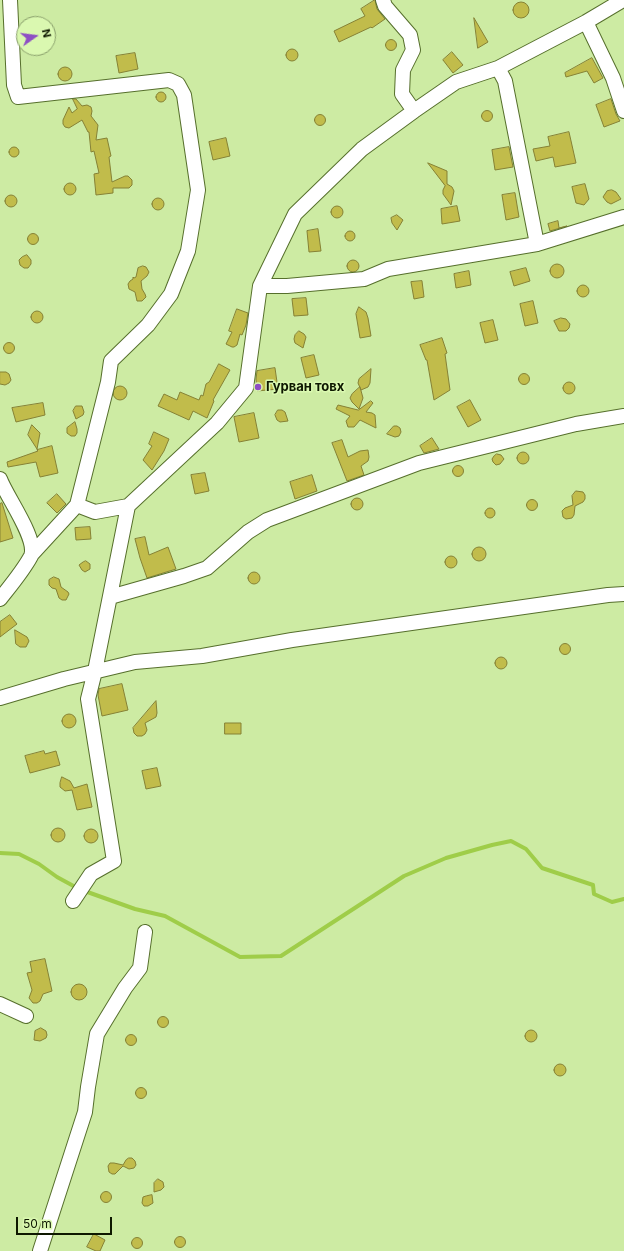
<!DOCTYPE html>
<html>
<head>
<meta charset="utf-8">
<style>
	body { margin:0 }
	#map { position:relative; width:624px; height:1251px; overflow:hidden; background:#cdeba3; font-family:Inter,sans-serif }
	canvas { display:block }
	.north { position:absolute; left:16px; top:16px; width:40px; height:40px; box-sizing:border-box; background:#daf8b0; border:1px solid #889e6a; border-radius:50%; rotate:76deg; font-size:11px; font-weight:700; line-height:16px; text-align:center; color:#0e1800 }
	.north::after { content:''; display:block; margin:auto; width:14px; height:18px; background:#8e4fc4; clip-path:polygon(50% 0,100% 100%,50% 72%,0 100%) }
	.scale { position:absolute; left:16px; top:1217px; width:96px; height:18px; box-sizing:border-box; border:2px solid #0e1800; border-top:0; padding-left:5px; font-size:12px; line-height:14px; white-space:nowrap; color:#0e1800; -webkit-text-stroke:3px #daf8b0; paint-order:stroke }
</style>
</head>
<body>
<div id="map">
<canvas width="624" height="1251"></canvas>
<div class="north">N</div>
<div class="scale">50 m</div>
</div>
<script>
const ctx = document.querySelector('canvas').getContext('2d');
ctx.lineJoin = 'round';
function stroke(path, color, width, dash) { ctx.strokeStyle = color; ctx.lineWidth = width; ctx.lineCap = dash ? 'butt' : 'round'; ctx.setLineDash(dash || []); ctx.stroke(path); }
function fillPath(path, color) { ctx.fillStyle = color; ctx.fill(path, 'evenodd'); }
function write(font, color, halo, rows, align = 'center') {
  ctx.font = font + ' Inter,sans-serif'; ctx.lineWidth = 3; ctx.setLineDash([]); ctx.textBaseline = 'middle'; ctx.strokeStyle = halo; ctx.fillStyle = color; for (const [text, x, y, turn = 0] of rows) {
    ctx.save(); ctx.translate(x, y); ctx.rotate((+turn || 0) * Math.PI / 180); ctx.textAlign = isNaN(turn) ? turn : align; if (halo) ctx.strokeText(text, 0, 0); ctx.fillText(text, 0, 0); ctx.restore();
  }
}
stroke(new Path2D(`
	M 0,853 L 19,854 L 39,864 L 57,877 L 79,889 L 135,909 L 165,916 L 240,957 L 281,956 L 404,876 L 446,858 L 492,845 L 511,841 L 526,849 L 542,868 L 593,885 L 594,894 L 612,902 L 624,899`), '#9fcd49', 4);
const building = new Path2D(`
	M 375,0 L 377,9 L 385,19 L 372,28 L 371,27 L 339,42 L 334,31 L 365,16 L 361,9 Z
	M513 10a8 8 0 1 1 16 0a8 8 0 1 1-16 0Z
	M 474,18 L 488,42 L 478,48 Z
	M385.5 45a5.5 5.5 0 1 1 11 0a5.5 5.5 0 1 1-11 0Z
	M286 55a6 6 0 1 1 12 0a6 6 0 1 1-12 0Z
	M 452,52 L 463,65 L 453,73 L 443,60 Z
	M 135,53 L 138,69 L 119,73 L 116,56 Z
	M 592,58 L 603,78 L 594,83 L 587,71 L 566,77 L 565,73 Z
	M58 74a7 7 0 1 1 14 0a7 7 0 1 1-14 0Z
	M156 97a5 5 0 1 1 10 0a5 5 0 1 1-10 0Z
	M 73,99 L 76,99 L 82,106 L 87,105 L 91,107 L 92,111 L 91,116 L 98,125 L 96,140 L 107,138 L 111,156 L 109,157 L 112,182 L 125,176 L 128,176 L 132,180 L 132,185 L 129,188 L 113,188 L 113,193 L 96,195 L 94,174 L 99,173 L 94,151 L 91,152 L 89,132 L 88,132 L 82,120 L 69,128 L 65,127 L 63,124 L 63,120 L 69,107 L 72,113 L 77,109 Z
	M 611,99 L 616,114 L 620,121 L 604,127 L 596,105 Z
	M481.5 116a5.5 5.5 0 1 1 11 0a5.5 5.5 0 1 1-11 0Z
	M314.5 120a5.5 5.5 0 1 1 11 0a5.5 5.5 0 1 1-11 0Z
	M 569,132 L 576,163 L 555,167 L 553,157 L 536,161 L 533,149 L 550,146 L 548,137 Z
	M 226,138 L 230,156 L 213,160 L 209,142 Z
	M9 152a5 5 0 1 1 10 0a5 5 0 1 1-10 0Z
	M 509,147 L 513,167 L 495,170 L 492,150 Z
	M 428,163 L 447,171 L 447,184 L 452,187 L 454,191 L 451,205 L 443,194 L 443,190 L 445,186 Z
	M64 189a6 6 0 1 1 12 0a6 6 0 1 1-12 0Z
	M 585,184 L 589,199 L 584,205 L 576,203 L 572,187 Z
	M 612,190 L 616,192 L 621,199 L 611,204 L 607,202 L 603,197 L 607,191 Z
	M 515,193 L 519,217 L 506,220 L 502,195 Z
	M5 201a6 6 0 1 1 12 0a6 6 0 1 1-12 0Z
	M152 204a6 6 0 1 1 12 0a6 6 0 1 1-12 0Z
	M331 212a6 6 0 1 1 12 0a6 6 0 1 1-12 0Z
	M 457,206 L 460,221 L 442,224 L 441,209 Z
	M 397,215 L 403,220 L 397,230 L 392,223 L 391,218 Z
	M 558,221 L 559,228 L 567,226 L 550,231 L 548,224 Z
	M 318,229 L 321,251 L 309,252 L 307,231 Z
	M345 236a5 5 0 1 1 10 0a5 5 0 1 1-10 0Z
	M27.5 239a5.5 5.5 0 1 1 11 0a5.5 5.5 0 1 1-11 0Z
	M 27,255 L 31,260 L 31,264 L 28,268 L 24,268 L 20,265 L 19,260 L 22,257 Z
	M347 266a6 6 0 1 1 12 0a6 6 0 1 1-12 0Z
	M550 271a7 7 0 1 1 14 0a7 7 0 1 1-14 0Z
	M 143,266 L 146,267 L 149,272 L 147,276 L 141,281 L 142,289 L 145,294 L 146,297 L 142,301 L 137,301 L 135,292 L 129,289 L 128,284 L 130,281 L 133,279 L 133,277 L 134,278 L 136,277 L 138,268 Z
	M 526,268 L 530,281 L 514,286 L 510,272 Z
	M 469,271 L 471,285 L 456,288 L 454,274 Z
	M 422,281 L 424,297 L 414,299 L 411,282 Z
	M577 291a6 6 0 1 1 12 0a6 6 0 1 1-12 0Z
	M 306,298 L 308,315 L 294,316 L 292,299 Z
	M 533,301 L 538,323 L 525,326 L 520,304 Z
	M 359,307 L 366,312 L 368,318 L 371,336 L 360,338 L 356,314 Z
	M 237,309 L 248,313 L 246,325 L 242,335 L 240,334 L 237,345 L 234,347 L 232,347 L 226,344 L 232,332 L 229,331 Z
	M31 317a6 6 0 1 1 12 0a6 6 0 1 1-12 0Z
	M 561,318 L 566,319 L 570,324 L 569,328 L 566,331 L 559,331 L 554,321 Z
	M 493,320 L 498,340 L 485,343 L 480,323 Z
	M 299,331 L 304,334 L 306,337 L 303,348 L 295,343 L 294,339 L 295,335 Z
	M 442,338 L 447,353 L 445,354 L 450,390 L 434,400 L 427,360 L 426,360 L 420,345 Z
	M3.5 348a5.5 5.5 0 1 1 11 0a5.5 5.5 0 1 1-11 0Z
	M 314,355 L 319,375 L 306,378 L 301,358 Z
	M 219,364 L 230,370 L 213,400 L 214,401 L 207,418 L 193,411 L 189,420 L 158,406 L 164,394 L 177,400 L 180,392 L 199,400 L 201,395 L 203,396 L 206,384 L 209,382 Z
	M 275,368 L 278,389 L 257,391 L 256,379 L 257,371 Z
	M 371,369 L 370,383 L 368,387 L 361,390 L 358,383 L 359,379 Z
	M 0,372 L 6,372 L 9,374 L 11,380 L 9,383 L 5,385 L 0,384 Z
	M518.5 379a5.5 5.5 0 1 1 11 0a5.5 5.5 0 1 1-11 0Z
	M563 388a6 6 0 1 1 12 0a6 6 0 1 1-12 0Z
	M113 393a7 7 0 1 1 14 0a7 7 0 1 1-14 0Z
	M 360,387 L 363,398 L 359,409 L 352,402 L 350,398 L 352,394 Z
	M 470,400 L 481,420 L 468,427 L 457,407 Z
	M 371,401 L 373,403 L 366,412 L 372,413 L 375,415 L 376,428 L 360,420 L 354,427 L 348,427 L 346,421 L 350,416 L 336,409 L 338,405 L 358,410 Z
	M 43,403 L 45,415 L 16,422 L 12,408 Z
	M 76,406 L 82,406 L 84,412 L 83,415 L 76,419 L 73,411 Z
	M 278,410 L 282,410 L 285,412 L 288,421 L 280,422 L 277,420 L 275,415 Z
	M 254,413 L 259,438 L 239,442 L 234,417 Z
	M 75,422 L 77,429 L 77,433 L 75,436 L 71,436 L 67,433 L 67,428 Z
	M 32,425 L 40,433 L 37,449 L 28,435 Z
	M 394,426 L 397,426 L 400,428 L 401,432 L 399,436 L 395,437 L 387,434 Z
	M 154,432 L 169,439 L 164,451 L 152,470 L 143,460 L 152,446 L 149,444 Z
	M 432,438 L 439,449 L 424,453 L 420,446 Z
	M 342,440 L 348,457 L 360,451 L 368,450 L 369,457 L 368,461 L 361,466 L 364,475 L 347,481 L 332,443 Z
	M 52,446 L 58,473 L 40,477 L 36,462 L 8,467 L 7,462 L 38,451 L 37,450 Z
	M517 458a6 6 0 1 1 12 0a6 6 0 1 1-12 0Z
	M 497,454 L 501,455 L 504,459 L 500,464 L 496,465 L 493,462 L 492,459 L 494,456 Z
	M452.5 471a5.5 5.5 0 1 1 11 0a5.5 5.5 0 1 1-11 0Z
	M 205,473 L 209,491 L 195,494 L 191,475 Z
	M 312,475 L 317,491 L 295,499 L 290,482 Z
	M 576,491 L 583,492 L 585,495 L 585,499 L 583,502 L 575,506 L 574,515 L 572,518 L 566,519 L 563,517 L 562,511 L 565,508 L 573,505 L 572,496 Z
	M 57,494 L 66,504 L 57,513 L 47,503 Z
	M351 504a6 6 0 1 1 12 0a6 6 0 1 1-12 0Z
	M526.5 505a5.5 5.5 0 1 1 11 0a5.5 5.5 0 1 1-11 0Z
	M 2,503 L 13,538 L 0,542 L 0,504 Z
	M485 513a5 5 0 1 1 10 0a5 5 0 1 1-10 0Z
	M 90,527 L 91,539 L 76,540 L 75,528 Z
	M 145,537 L 149,555 L 168,547 L 176,569 L 147,578 L 140,558 L 135,539 Z
	M472 554a7 7 0 1 1 14 0a7 7 0 1 1-14 0Z
	M445 562a6 6 0 1 1 12 0a6 6 0 1 1-12 0Z
	M 86,561 L 90,564 L 90,569 L 85,572 L 82,570 L 79,565 L 83,562 Z
	M248 578a6 6 0 1 1 12 0a6 6 0 1 1-12 0Z
	M 54,577 L 59,579 L 61,587 L 68,592 L 69,594 L 66,600 L 62,600 L 59,598 L 56,589 L 52,588 L 49,585 L 49,580 Z
	M 10,615 L 17,624 L 0,637 L 0,622 Z
	M 15,630 L 27,637 L 29,641 L 26,647 L 20,647 L 16,644 Z
	M559.5 649a5.5 5.5 0 1 1 11 0a5.5 5.5 0 1 1-11 0Z
	M495 663a6 6 0 1 1 12 0a6 6 0 1 1-12 0Z
	M 122,684 L 128,710 L 102,716 L 98,695 L 99,689 Z
	M 156,701 L 157,713 L 156,717 L 145,723 L 147,730 L 145,734 L 142,736 L 137,736 L 134,733 L 133,728 Z
	M62 721a7 7 0 1 1 14 0a7 7 0 1 1-14 0Z
	M 225,723 L 241,723 L 241,734 L 225,734 Z
	M 44,751 L 45,754 L 56,751 L 60,765 L 30,773 L 25,756 Z
	M 157,768 L 161,786 L 146,789 L 142,771 Z
	M 62,777 L 70,781 L 74,788 L 87,784 L 92,807 L 77,810 L 72,790 L 65,791 L 60,787 L 60,783 Z
	M51 835a7 7 0 1 1 14 0a7 7 0 1 1-14 0Z
	M84 836a7 7 0 1 1 14 0a7 7 0 1 1-14 0Z
	M 45,959 L 52,991 L 43,994 L 40,1001 L 37,1003 L 33,1003 L 29,998 L 32,990 L 27,973 L 32,972 L 30,962 Z
	M71 992a8 8 0 1 1 16 0a8 8 0 1 1-16 0Z
	M157.5 1022a5.5 5.5 0 1 1 11 0a5.5 5.5 0 1 1-11 0Z
	M 41,1028 L 46,1031 L 47,1035 L 46,1038 L 40,1041 L 34,1040 L 35,1031 Z
	M525 1036a6 6 0 1 1 12 0a6 6 0 1 1-12 0Z
	M125.5 1040a5.5 5.5 0 1 1 11 0a5.5 5.5 0 1 1-11 0Z
	M554 1070a6 6 0 1 1 12 0a6 6 0 1 1-12 0Z
	M135.5 1093a5.5 5.5 0 1 1 11 0a5.5 5.5 0 1 1-11 0Z
	M 129,1158 L 132,1158 L 135,1161 L 136,1165 L 134,1168 L 129,1169 L 123,1166 L 115,1174 L 112,1174 L 109,1172 L 108,1166 L 110,1163 L 114,1163 L 123,1165 L 126,1160 Z
	M 158,1179 L 163,1182 L 164,1187 L 161,1190 L 154,1192 L 154,1183 Z
	M100.5 1197a5.5 5.5 0 1 1 11 0a5.5 5.5 0 1 1-11 0Z
	M 152,1195 L 153,1203 L 148,1206 L 144,1206 L 142,1203 L 143,1197 L 146,1196 Z
	M 94,1234 L 105,1240 L 100,1251 L 96,1251 L 87,1247 Z
	M174.5 1242a5.5 5.5 0 1 1 11 0a5.5 5.5 0 1 1-11 0Z
	M131.5 1243a5.5 5.5 0 1 1 11 0a5.5 5.5 0 1 1-11 0Z`);
fillPath(building, '#c1bc4b');
stroke(building, '#858135', 1);
const minor = new Path2D(`
	M 10,0 L 14,85 L 18,97 L 169,80 L 178,84 L 184,95 L 198,190 L 188,251 L 171,294 L 148,325 L 111,361 L 108,382 L 77,505
	M 383,0 L 385,6 L 410,35 L 413,50 L 403,70 L 402,94 L 414,111
	M 586,22 L 613,78 L 624,111
	M 498,68 L 505,81 L 537,244
	M 260,286 L 287,286 L 364,279 L 388,269 L 537,244 L 624,217
	M 0,479 C 6,496 38,539 31,556 C 23,571 11,585 0,599
	M 32,554 L 77,505 L 95,512 L 128,506
	M 110,597 L 184,576 L 207,568 L 248,532 L 267,520 L 419,463 L 576,424 L 624,416
	M 0,698 L 64,679 L 135,662 L 202,656 L 292,640 L 608,595 L 624,594
	M 73,901 L 91,874 L 114,861 L 88,699 L 95,671 L 128,506 L 217,423 L 246,388 L 260,286 L 295,214 L 362,149 L 414,111 L 456,82 L 498,68 L 586,22 L 623,0
	M 0,1004 L 26,1016
	M 40,1251 L 85,1112 L 88,1087 L 97,1034 L 125,988 L 140,968 L 145,932`);
stroke(minor, '#566f2c', 16);
stroke(minor, '#fff', 14);
for (const [x, y, r, color] of [
	[258,387,4,"#8e4fc4"]
]) { const dot = new Path2D(); dot.arc(x, y, r, 0, 2 * Math.PI); ctx.fillStyle = color; ctx.fill(dot); stroke(dot, '#daf8b0', 1.5); }
write('bold 13px', '#0e1800', '#daf8b0', [
	["Гурван товх",266,387]
], 'left');
</script>
</body>
</html>
